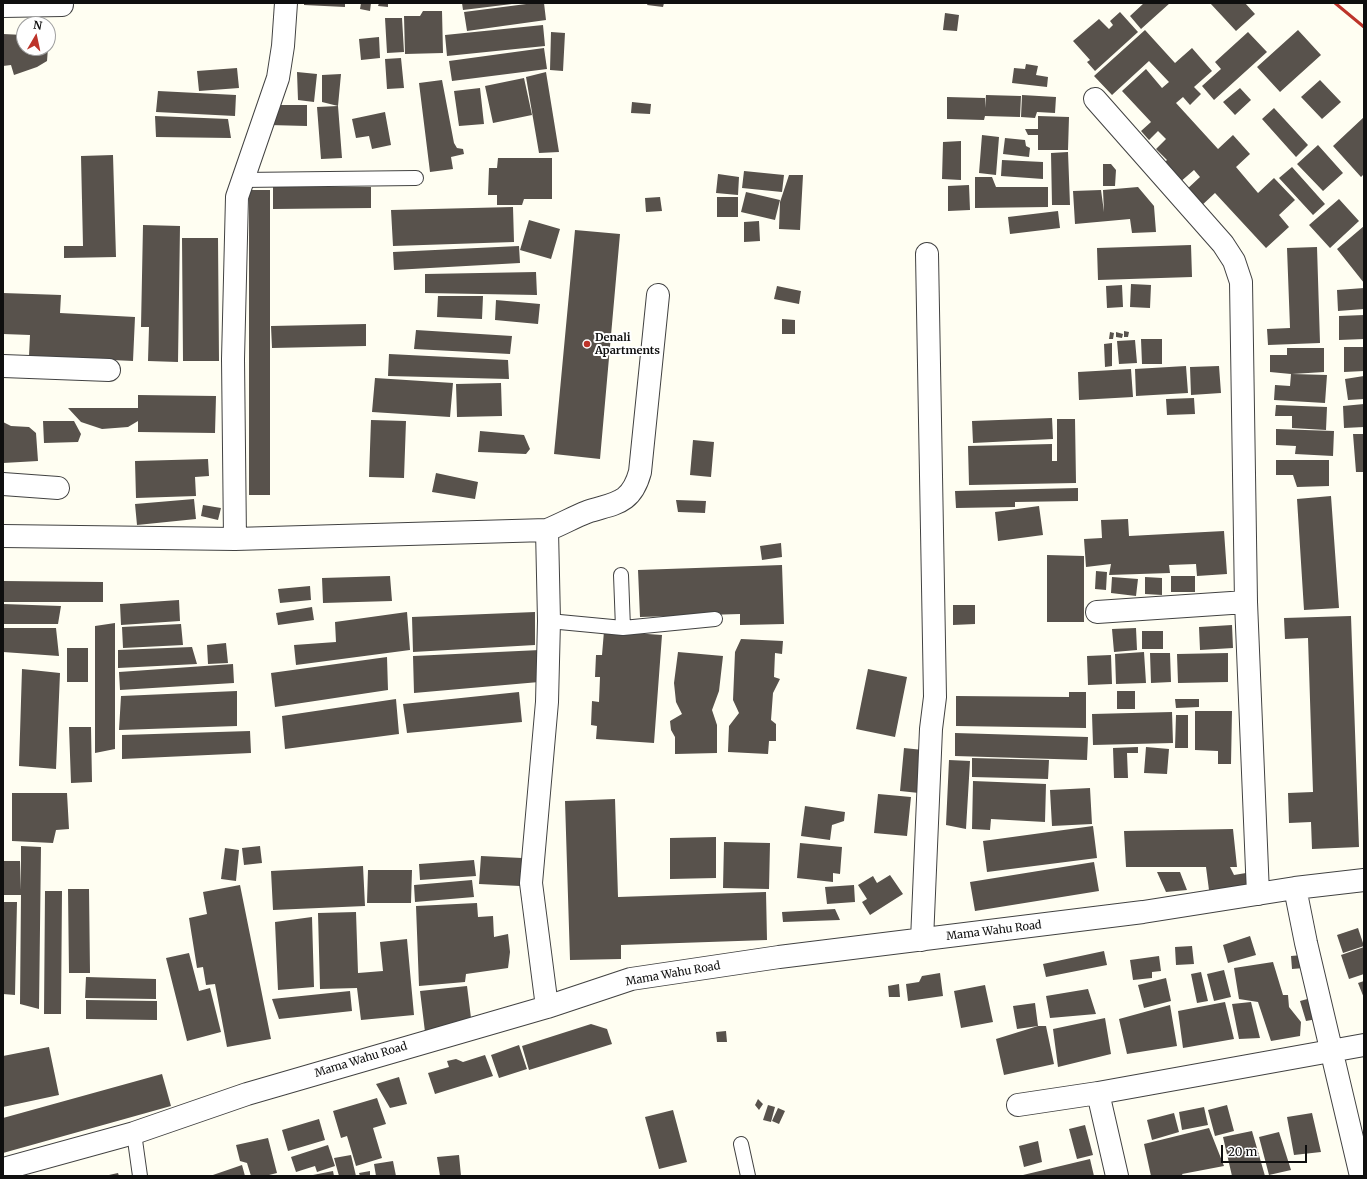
<!DOCTYPE html>
<html>
<head>
<meta charset="utf-8">
<style>
	body { margin:0 }
	#map { position:relative; width:1367px; height:1179px; overflow:hidden; background:#fffef2; font-family:Merriweather,serif }
	canvas { display:block }
	.frame { position:absolute; inset:0; border:4px solid #0f0f0f; pointer-events:none }
	.north { position:absolute; left:16px; top:16px; width:40px; height:40px; box-sizing:border-box; background:#fff; border:1px solid #9f9f9f; border-radius:50%; rotate:9deg; font-size:11px; font-weight:700; line-height:16px; text-align:center; color:#0f0f0f }
	.north::after { content:''; display:block; margin:auto; width:14px; height:18px; background:#bd342a; clip-path:polygon(50% 0,100% 100%,50% 72%,0 100%) }
	.scale { position:absolute; left:1221px; top:1145px; width:86px; height:18px; box-sizing:border-box; border:2px solid #0f0f0f; border-top:0; padding-left:5px; font-size:12px; line-height:14px; white-space:nowrap; color:#0f0f0f; -webkit-text-stroke:3px #fff; paint-order:stroke }
</style>
</head>
<body>
<div id="map">
<canvas width="1367" height="1179"></canvas>
<div class="frame"></div>
<div class="north">N</div>
<div class="scale">20 m</div>
</div>
<script>
const ctx = document.querySelector('canvas').getContext('2d');
ctx.lineJoin = 'round';
function fillPath(path, color) { ctx.fillStyle = color; ctx.fill(path, 'evenodd'); }
function stroke(path, color, width, dash) { ctx.strokeStyle = color; ctx.lineWidth = width; ctx.lineCap = dash ? 'butt' : 'round'; ctx.setLineDash(dash || []); ctx.stroke(path); }
function write(font, color, halo, rows, align = 'center') {
  ctx.font = font + ' Merriweather,serif'; ctx.lineWidth = 4; ctx.setLineDash([]); ctx.textBaseline = 'middle'; ctx.strokeStyle = halo; ctx.fillStyle = color; for (const [text, x, y, turn = 0] of rows) {
    ctx.save(); ctx.translate(x, y); ctx.rotate((+turn || 0) * Math.PI / 180); ctx.textAlign = isNaN(turn) ? turn : align; if (halo) ctx.strokeText(text, 0, 0); ctx.fillText(text, 0, 0); ctx.restore();
  }
}
fillPath(new Path2D(`
	M 304,3 L 345,3 L 345,7 L 304,5 Z
	M 361,3 L 371,3 L 370,11 L 360,9 Z
	M 379,3 L 388,3 L 388,7 L 378,6 Z
	M 462,3 L 512,3 L 512,4 L 463,10 Z
	M 534,3 L 544,3 L 546,20 L 467,31 L 464,12 Z
	M 648,3 L 664,3 L 663,7 L 647,5 Z
	M 1144,3 L 1170,3 L 1141,29 L 1130,16 Z
	M 1210,3 L 1245,3 L 1255,14 L 1236,31 Z
	M 423,11 L 442,11 L 443,53 L 405,54 L 404,16 L 420,16 Z
	M 1120,12 L 1138,32 L 1095,71 L 1087,62 L 1090,60 L 1073,41 L 1099,19 L 1109,29 L 1113,25 L 1110,21 Z
	M 945,13 L 959,15 L 957,31 L 943,30 Z
	M 385,18 L 402,18 L 404,52 L 387,53 Z
	M 543,25 L 545,46 L 447,56 L 445,35 Z
	M 1145,30 L 1175,63 L 1192,48 L 1212,71 L 1194,87 L 1201,94 L 1190,105 L 1183,97 L 1176,103 L 1218,149 L 1233,135 L 1250,154 L 1236,167 L 1258,193 L 1274,178 L 1295,200 L 1279,215 L 1289,227 L 1266,248 L 1215,193 L 1200,207 L 1185,191 L 1200,177 L 1194,170 L 1179,183 L 1162,165 L 1167,160 L 1156,149 L 1166,139 L 1158,131 L 1149,140 L 1141,131 L 1151,122 L 1122,91 L 1146,69 L 1162,88 L 1169,82 L 1149,61 L 1112,95 L 1094,76 Z
	M 1298,30 L 1321,55 L 1280,92 L 1257,67 Z
	M 551,32 L 565,33 L 563,71 L 550,70 Z
	M 1248,32 L 1267,52 L 1214,100 L 1202,86 L 1221,69 L 1215,62 Z
	M 3,34 L 24,35 L 24,48 L 48,48 L 47,61 L 37,67 L 14,75 L 11,65 L 3,66 Z
	M 379,37 L 380,58 L 361,60 L 359,39 Z
	M 544,48 L 547,69 L 452,81 L 449,61 Z
	M 401,58 L 404,88 L 387,89 L 385,59 Z
	M 1026,64 L 1038,66 L 1036,75 L 1048,77 L 1047,87 L 1012,83 L 1014,68 L 1025,69 Z
	M 237,68 L 239,88 L 199,91 L 197,71 Z
	M 297,72 L 317,74 L 314,102 L 298,100 Z
	M 546,72 L 559,152 L 539,153 L 526,77 Z
	M 341,74 L 338,106 L 322,102 L 322,75 Z
	M 524,78 L 532,115 L 493,123 L 485,86 Z
	M 442,80 L 454,143 L 457,148 L 463,149 L 464,154 L 451,157 L 453,169 L 430,172 L 419,83 Z
	M 1320,80 L 1341,102 L 1322,119 L 1301,97 Z
	M 480,88 L 484,124 L 459,126 L 454,91 Z
	M 1240,88 L 1251,100 L 1235,115 L 1223,102 Z
	M 158,91 L 236,95 L 235,116 L 156,112 Z
	M 986,95 L 1021,96 L 1020,117 L 985,116 L 984,120 L 947,119 L 947,97 L 985,98 L 985,108 Z
	M 1022,95 L 1056,97 L 1055,113 L 1037,112 L 1035,118 L 1021,117 Z
	M 632,102 L 651,104 L 650,114 L 631,113 Z
	M 270,105 L 307,105 L 307,126 L 269,125 Z
	M 338,106 L 342,158 L 321,159 L 317,107 Z
	M 1274,108 L 1308,145 L 1296,157 L 1262,119 Z
	M 385,112 L 391,145 L 372,149 L 369,136 L 356,138 L 352,119 Z
	M 155,116 L 228,119 L 231,138 L 156,137 Z
	M 1038,116 L 1069,117 L 1068,150 L 1038,150 L 1038,135 L 1028,135 L 1025,129 L 1038,129 Z
	M 1364,117 L 1364,174 L 1361,177 L 1333,146 Z
	M 982,135 L 999,137 L 996,175 L 979,173 Z
	M 1005,138 L 1025,140 L 1026,146 L 1030,148 L 1029,157 L 1003,154 Z
	M 961,141 L 961,180 L 942,179 L 943,142 Z
	M 1318,145 L 1343,173 L 1323,191 L 1297,164 Z
	M 1068,152 L 1070,205 L 1052,205 L 1051,153 Z
	M 113,155 L 116,257 L 64,258 L 64,246 L 83,246 L 81,156 Z
	M 498,158 L 552,158 L 552,199 L 524,199 L 522,205 L 497,205 L 497,195 L 488,195 L 489,168 L 497,168 Z
	M 1002,160 L 1043,162 L 1043,179 L 1001,176 Z
	M 1103,164 L 1111,164 L 1116,170 L 1115,186 L 1103,186 Z
	M 1292,167 L 1325,204 L 1313,215 L 1279,178 Z
	M 744,171 L 784,175 L 782,192 L 742,188 Z
	M 718,174 L 739,177 L 738,195 L 716,193 Z
	M 789,175 L 803,175 L 800,230 L 779,229 L 780,202 Z
	M 975,177 L 992,177 L 996,187 L 1048,187 L 1048,207 L 975,208 Z
	M 969,185 L 970,210 L 948,211 L 948,186 Z
	M 273,187 L 371,187 L 371,208 L 273,209 Z
	M 1138,187 L 1154,206 L 1156,232 L 1132,233 L 1130,219 L 1075,224 L 1073,191 L 1101,190 L 1104,212 L 1103,190 Z
	M 249,190 L 270,190 L 270,495 L 249,495 Z
	M 746,192 L 780,200 L 775,220 L 741,212 Z
	M 660,197 L 662,211 L 646,212 L 645,198 Z
	M 717,197 L 738,197 L 738,217 L 717,217 Z
	M 1339,199 L 1359,221 L 1330,248 L 1309,225 Z
	M 513,207 L 514,242 L 393,246 L 391,210 Z
	M 1058,211 L 1060,228 L 1010,234 L 1008,217 Z
	M 529,220 L 560,229 L 551,259 L 520,250 Z
	M 759,221 L 760,241 L 744,242 L 744,222 Z
	M 143,225 L 180,226 L 178,362 L 148,361 L 149,327 L 141,327 Z
	M 1364,226 L 1364,283 L 1337,249 Z
	M 575,230 L 620,234 L 600,459 L 554,454 Z
	M 182,238 L 218,238 L 219,361 L 183,361 Z
	M 1191,245 L 1192,277 L 1098,280 L 1097,248 Z
	M 519,246 L 520,263 L 394,270 L 393,252 Z
	M 1317,247 L 1320,343 L 1268,345 L 1267,329 L 1290,328 L 1287,248 Z
	M 536,272 L 537,295 L 425,293 L 425,274 Z
	M 1131,284 L 1151,285 L 1150,308 L 1130,307 Z
	M 1122,285 L 1123,307 L 1107,308 L 1106,286 Z
	M 777,286 L 801,291 L 799,304 L 774,299 Z
	M 1364,288 L 1364,309 L 1338,311 L 1337,290 Z
	M 3,293 L 61,295 L 60,313 L 135,317 L 133,361 L 29,356 L 30,335 L 3,334 Z
	M 438,296 L 483,296 L 482,319 L 437,317 Z
	M 496,300 L 540,304 L 538,324 L 495,320 Z
	M 1364,315 L 1364,339 L 1339,340 L 1339,316 Z
	M 782,319 L 795,320 L 795,334 L 782,334 Z
	M 366,324 L 366,346 L 272,348 L 271,326 Z
	M 416,330 L 512,336 L 510,354 L 414,349 Z
	M 1124,331 L 1129,332 L 1128,337 L 1124,337 Z
	M 1110,332 L 1114,333 L 1113,339 L 1109,339 Z
	M 1116,332 L 1123,334 L 1122,338 L 1116,337 Z
	M 1141,339 L 1162,339 L 1162,364 L 1142,364 Z
	M 1135,340 L 1137,363 L 1119,364 L 1117,341 Z
	M 1112,343 L 1112,366 L 1105,367 L 1104,344 Z
	M 1344,347 L 1364,347 L 1364,371 L 1344,372 Z
	M 1287,348 L 1324,348 L 1324,372 L 1292,374 L 1327,375 L 1325,403 L 1274,400 L 1275,385 L 1290,386 L 1291,374 L 1270,372 L 1270,355 L 1287,355 Z
	M 389,354 L 508,360 L 509,379 L 388,376 Z
	M 1186,366 L 1188,393 L 1136,396 L 1135,369 Z
	M 1219,366 L 1221,393 L 1191,395 L 1190,367 Z
	M 1131,369 L 1133,397 L 1079,400 L 1078,372 Z
	M 1364,376 L 1364,399 L 1348,400 L 1345,379 Z
	M 375,378 L 453,383 L 450,417 L 372,412 Z
	M 501,383 L 502,416 L 457,417 L 456,384 Z
	M 138,395 L 216,396 L 215,433 L 138,432 L 138,421 L 128,427 L 102,429 L 81,422 L 68,408 L 138,408 Z
	M 1194,398 L 1195,414 L 1167,415 L 1166,399 Z
	M 1364,404 L 1364,427 L 1344,428 L 1343,406 Z
	M 1276,405 L 1327,407 L 1326,430 L 1292,428 L 1292,416 L 1275,416 Z
	M 1052,418 L 1053,439 L 973,443 L 972,421 Z
	M 1057,419 L 1075,419 L 1076,483 L 969,485 L 968,446 L 1052,444 L 1052,461 L 1057,461 Z
	M 371,420 L 406,421 L 404,478 L 369,477 Z
	M 43,421 L 74,421 L 81,434 L 78,442 L 44,443 Z
	M 3,422 L 11,426 L 29,427 L 36,433 L 38,461 L 3,463 Z
	M 1276,429 L 1334,431 L 1333,456 L 1295,454 L 1296,446 L 1276,445 Z
	M 480,431 L 524,435 L 530,449 L 526,454 L 478,452 Z
	M 1353,434 L 1364,434 L 1364,472 L 1356,472 Z
	M 693,440 L 714,442 L 711,477 L 690,475 Z
	M 208,459 L 209,476 L 195,477 L 196,496 L 136,498 L 135,461 Z
	M 1276,460 L 1329,460 L 1329,486 L 1297,487 L 1293,475 L 1276,475 Z
	M 436,473 L 478,482 L 475,499 L 432,492 Z
	M 1078,488 L 1078,501 L 1015,502 L 1015,507 L 956,508 L 955,491 Z
	M 1331,496 L 1339,608 L 1304,610 L 1297,499 Z
	M 194,499 L 196,519 L 137,525 L 135,504 Z
	M 676,500 L 706,501 L 705,513 L 678,512 Z
	M 203,505 L 221,508 L 218,520 L 201,516 Z
	M 1039,506 L 1043,535 L 998,541 L 995,512 Z
	M 1128,519 L 1129,536 L 1224,531 L 1227,574 L 1197,576 L 1196,564 L 1169,565 L 1170,573 L 1109,575 L 1111,564 L 1086,567 L 1084,539 L 1102,538 L 1101,520 Z
	M 781,543 L 782,557 L 762,560 L 760,546 Z
	M 1047,555 L 1084,556 L 1084,622 L 1047,622 Z
	M 782,565 L 784,624 L 740,625 L 740,614 L 640,617 L 638,570 Z
	M 1096,571 L 1107,572 L 1106,590 L 1095,589 Z
	M 390,576 L 392,601 L 323,603 L 322,578 Z
	M 1171,576 L 1195,576 L 1195,592 L 1171,592 Z
	M 1112,577 L 1138,579 L 1136,596 L 1111,593 Z
	M 1145,577 L 1162,578 L 1162,595 L 1145,594 Z
	M 3,581 L 103,582 L 103,602 L 3,602 Z
	M 310,586 L 311,600 L 280,603 L 278,589 Z
	M 179,600 L 180,621 L 121,625 L 120,604 Z
	M 3,604 L 61,606 L 58,624 L 3,624 Z
	M 953,605 L 975,605 L 975,624 L 953,625 Z
	M 312,607 L 314,620 L 278,625 L 276,613 Z
	M 407,612 L 410,650 L 296,665 L 294,645 L 336,642 L 335,622 Z
	M 535,612 L 535,645 L 413,652 L 412,617 Z
	M 1351,616 L 1359,847 L 1312,849 L 1311,822 L 1289,823 L 1288,793 L 1313,792 L 1308,638 L 1285,639 L 1284,618 Z
	M 115,623 L 115,749 L 95,753 L 95,626 Z
	M 181,624 L 183,645 L 123,648 L 122,627 Z
	M 1232,625 L 1233,648 L 1200,650 L 1199,627 Z
	M 3,628 L 56,628 L 59,656 L 3,652 Z
	M 1136,628 L 1137,650 L 1114,652 L 1112,629 Z
	M 604,631 L 662,635 L 654,743 L 596,739 L 597,726 L 591,725 L 592,701 L 599,702 L 600,677 L 595,677 L 596,655 L 602,655 Z
	M 1142,631 L 1163,631 L 1163,649 L 1142,649 Z
	M 741,639 L 783,641 L 782,654 L 775,653 L 774,677 L 780,679 L 773,693 L 771,720 L 776,724 L 776,741 L 769,741 L 768,754 L 728,752 L 729,726 L 739,713 L 733,700 L 735,652 Z
	M 226,643 L 228,663 L 208,664 L 207,645 Z
	M 192,647 L 197,664 L 118,668 L 118,650 Z
	M 67,648 L 88,648 L 88,682 L 67,682 Z
	M 540,650 L 539,682 L 414,693 L 413,656 Z
	M 678,652 L 723,656 L 719,691 L 712,710 L 717,725 L 717,753 L 675,754 L 675,737 L 671,730 L 670,721 L 682,714 L 676,702 L 674,683 Z
	M 1144,652 L 1146,683 L 1116,684 L 1115,654 Z
	M 1150,653 L 1170,653 L 1171,682 L 1151,683 Z
	M 1228,653 L 1228,682 L 1178,683 L 1177,654 Z
	M 1111,655 L 1112,684 L 1088,685 L 1087,656 Z
	M 387,657 L 388,690 L 275,707 L 271,673 Z
	M 233,664 L 234,683 L 120,690 L 119,672 Z
	M 22,669 L 60,673 L 56,769 L 19,766 Z
	M 868,669 L 907,677 L 895,737 L 856,729 Z
	M 237,691 L 237,726 L 119,730 L 121,696 Z
	M 1117,691 L 1135,691 L 1135,709 L 1117,709 Z
	M 519,692 L 522,722 L 407,733 L 403,704 Z
	M 1069,692 L 1086,692 L 1086,728 L 956,726 L 956,696 L 1069,697 Z
	M 396,699 L 399,734 L 285,749 L 282,716 Z
	M 1175,699 L 1199,699 L 1199,707 L 1176,708 Z
	M 1195,711 L 1232,711 L 1231,764 L 1218,764 L 1218,751 L 1195,750 Z
	M 1172,712 L 1173,743 L 1093,745 L 1092,714 Z
	M 1176,715 L 1188,715 L 1188,748 L 1175,748 Z
	M 69,727 L 91,727 L 92,782 L 71,783 Z
	M 250,731 L 251,753 L 122,759 L 122,735 Z
	M 955,733 L 1088,737 L 1087,760 L 955,756 Z
	M 1138,747 L 1138,753 L 1127,753 L 1128,778 L 1114,778 L 1113,748 Z
	M 1146,747 L 1169,749 L 1167,774 L 1144,773 Z
	M 904,748 L 923,750 L 919,793 L 900,791 Z
	M 972,758 L 1049,760 L 1048,779 L 972,777 Z
	M 949,760 L 970,761 L 966,829 L 946,825 Z
	M 973,781 L 1046,784 L 1045,822 L 991,819 L 990,830 L 972,829 Z
	M 1090,788 L 1092,824 L 1052,826 L 1050,790 Z
	M 12,793 L 67,793 L 69,829 L 56,830 L 53,843 L 12,841 Z
	M 878,794 L 911,797 L 907,836 L 874,833 Z
	M 615,799 L 618,897 L 766,892 L 767,940 L 621,945 L 621,959 L 570,960 L 565,801 Z
	M 805,806 L 845,812 L 844,821 L 832,825 L 830,840 L 801,836 Z
	M 1093,826 L 1097,858 L 987,872 L 983,841 Z
	M 1233,829 L 1237,867 L 1230,867 L 1234,875 L 1246,873 L 1250,885 L 1209,890 L 1206,867 L 1126,867 L 1124,831 Z
	M 716,837 L 716,878 L 670,879 L 670,838 Z
	M 724,842 L 770,843 L 769,889 L 723,888 Z
	M 800,843 L 842,847 L 840,874 L 833,873 L 833,882 L 797,878 Z
	M 21,846 L 41,847 L 39,1009 L 20,1004 L 21,895 L 3,895 L 3,861 L 20,861 L 21,890 Z
	M 260,846 L 262,863 L 244,865 L 242,848 Z
	M 225,848 L 239,850 L 236,881 L 221,879 Z
	M 481,856 L 522,858 L 520,886 L 479,884 Z
	M 474,860 L 476,876 L 420,880 L 419,864 Z
	M 1094,862 L 1099,891 L 975,911 L 970,882 Z
	M 363,866 L 365,906 L 273,910 L 271,871 Z
	M 368,870 L 412,870 L 411,903 L 367,903 Z
	M 1157,872 L 1180,872 L 1187,890 L 1166,892 Z
	M 890,875 L 903,894 L 870,915 L 862,902 L 867,899 L 858,885 L 873,876 L 877,883 Z
	M 472,880 L 474,897 L 415,902 L 414,885 Z
	M 240,885 L 271,1039 L 227,1047 L 215,984 L 206,985 L 203,967 L 197,968 L 189,918 L 207,914 L 203,892 Z
	M 854,885 L 855,902 L 827,904 L 825,887 Z
	M 68,889 L 89,889 L 90,973 L 69,973 Z
	M 45,891 L 62,891 L 61,1014 L 44,1014 Z
	M 3,902 L 17,902 L 15,995 L 3,994 Z
	M 477,903 L 478,917 L 493,916 L 494,937 L 508,934 L 510,952 L 508,968 L 466,974 L 465,982 L 419,986 L 416,906 Z
	M 835,909 L 840,920 L 783,922 L 782,912 Z
	M 356,912 L 358,973 L 383,971 L 380,942 L 407,939 L 414,1015 L 361,1020 L 357,988 L 320,989 L 318,913 Z
	M 312,917 L 314,987 L 278,990 L 275,922 Z
	M 1358,928 L 1364,946 L 1343,953 L 1337,935 Z
	M 1250,936 L 1256,955 L 1228,963 L 1223,945 Z
	M 1192,946 L 1194,964 L 1176,965 L 1175,947 Z
	M 1364,947 L 1364,974 L 1349,979 L 1341,955 Z
	M 1104,951 L 1107,965 L 1046,977 L 1043,964 Z
	M 189,953 L 199,991 L 210,988 L 221,1032 L 187,1041 L 166,958 Z
	M 1302,955 L 1304,968 L 1292,969 L 1291,956 Z
	M 1159,956 L 1161,971 L 1152,972 L 1152,978 L 1133,980 L 1130,960 Z
	M 1273,962 L 1283,995 L 1288,995 L 1289,1007 L 1301,1022 L 1300,1036 L 1271,1041 L 1258,1002 L 1239,999 L 1234,968 Z
	M 1224,970 L 1231,997 L 1214,1001 L 1207,974 Z
	M 1201,972 L 1208,1001 L 1197,1003 L 1191,974 Z
	M 940,973 L 943,996 L 908,1001 L 906,984 L 919,982 L 922,976 Z
	M 86,977 L 156,979 L 156,999 L 85,998 Z
	M 1166,978 L 1171,1001 L 1144,1008 L 1138,985 Z
	M 1364,981 L 1364,998 L 1358,983 Z
	M 899,984 L 900,997 L 889,997 L 888,986 Z
	M 985,985 L 993,1022 L 961,1028 L 954,991 Z
	M 467,986 L 472,1026 L 425,1032 L 420,991 Z
	M 1088,989 L 1096,1014 L 1050,1018 L 1046,996 Z
	M 350,991 L 352,1011 L 279,1019 L 272,999 Z
	M 1311,998 L 1317,1019 L 1306,1021 L 1300,1001 Z
	M 86,1000 L 157,1001 L 157,1020 L 86,1019 Z
	M 1225,1002 L 1234,1039 L 1183,1048 L 1178,1011 Z
	M 1251,1002 L 1260,1038 L 1239,1039 L 1232,1004 Z
	M 1035,1003 L 1038,1026 L 1046,1026 L 1054,1064 L 1004,1075 L 996,1039 L 1038,1026 L 1017,1029 L 1013,1006 Z
	M 1170,1005 L 1177,1046 L 1127,1054 L 1119,1019 Z
	M 1105,1018 L 1111,1054 L 1058,1067 L 1053,1029 Z
	M 591,1024 L 607,1029 L 612,1044 L 529,1070 L 522,1046 Z
	M 726,1031 L 727,1042 L 717,1042 L 716,1032 Z
	M 519,1045 L 527,1069 L 499,1078 L 491,1055 Z
	M 49,1047 L 59,1095 L 3,1107 L 3,1056 Z
	M 485,1055 L 493,1076 L 435,1094 L 428,1073 L 449,1067 L 447,1061 L 456,1059 L 463,1062 Z
	M 162,1074 L 171,1106 L 3,1153 L 3,1118 Z
	M 399,1077 L 407,1104 L 390,1108 L 376,1084 Z
	M 377,1098 L 386,1124 L 373,1128 L 382,1158 L 356,1166 L 347,1136 L 341,1138 L 333,1111 Z
	M 758,1099 L 763,1104 L 759,1110 L 755,1105 Z
	M 768,1105 L 775,1107 L 771,1122 L 763,1120 Z
	M 1227,1105 L 1234,1131 L 1215,1136 L 1208,1110 Z
	M 1204,1107 L 1208,1125 L 1182,1130 L 1179,1112 Z
	M 778,1108 L 785,1111 L 779,1124 L 772,1121 Z
	M 673,1110 L 687,1162 L 659,1169 L 645,1117 Z
	M 1174,1113 L 1179,1132 L 1152,1140 L 1147,1120 Z
	M 1312,1113 L 1321,1152 L 1294,1155 L 1287,1117 Z
	M 319,1119 L 325,1140 L 288,1151 L 282,1130 Z
	M 1085,1125 L 1093,1155 L 1077,1159 L 1069,1129 Z
	M 1209,1128 L 1224,1166 L 1182,1174 L 1183,1176 L 1151,1176 L 1144,1144 Z
	M 1252,1131 L 1265,1176 L 1232,1176 L 1223,1137 Z
	M 1279,1132 L 1291,1170 L 1269,1175 L 1259,1137 Z
	M 268,1138 L 277,1173 L 265,1176 L 251,1176 L 247,1163 L 240,1161 L 236,1145 Z
	M 1038,1141 L 1042,1162 L 1024,1167 L 1019,1146 Z
	M 328,1145 L 335,1166 L 317,1172 L 315,1166 L 296,1172 L 291,1157 Z
	M 351,1155 L 356,1176 L 339,1176 L 334,1158 Z
	M 459,1155 L 461,1176 L 440,1176 L 437,1157 Z
	M 1090,1159 L 1094,1176 L 1023,1176 L 1023,1175 Z
	M 393,1161 L 396,1176 L 376,1176 L 374,1164 Z
	M 242,1165 L 245,1176 L 210,1176 Z
	M 333,1171 L 334,1176 L 313,1176 L 313,1175 Z
	M 370,1171 L 370,1176 L 360,1176 L 359,1173 Z
	M 118,1173 L 119,1176 L 109,1176 L 109,1175 Z`), '#58524c');
const lane = new Path2D(`
	M 242,180 L 416,178
	M 621,575 L 623,628
	M 549,621 L 623,628 L 715,619
	M 134,1133 L 140,1176
	M 741,1144 L 748,1176`);
const street = new Path2D(`
	M 3,6 L 62,5
	M 1095,99 L 1223,244 L 1234,261 L 1241,282 L 1246,602 L 1258,894
	M 3,366 L 109,370
	M 3,484 L 58,488
	M 3,536 L 235,539 L 547,530
	M 235,539 L 233,359 L 237,197 L 278,78 L 283,46 L 286,3
	M 1097,612 L 1246,602
	M 1295,888 L 1306,943 L 1361,1176
	M 922,940 L 931,729 L 935,697 L 927,254
	M 547,1007 L 531,883 L 547,702 L 549,621 L 547,530 C 560,525 574,517 587,512 C 614,503 631,505 640,472 L 658,295
	M 1098,1093 L 1117,1176
	M 1018,1105 L 1098,1093 L 1364,1045
	M 3,1169 L 134,1133 L 247,1094 L 547,1007 L 631,979 L 779,957 L 1143,912 L 1295,888 L 1364,880`);
stroke(lane, '#424242', 16);
stroke(street, '#424242', 24);
stroke(lane, '#fff', 14);
stroke(street, '#fff', 22);
stroke(new Path2D(`
	M 1335,3 L 1364,27`), '#bd342a', 3);
for (const [x, y, r, color] of [
	[587,344,4,"#bd342a"]
]) { const dot = new Path2D(); dot.arc(x, y, r, 0, 2 * Math.PI); ctx.fillStyle = color; ctx.fill(dot); stroke(dot, '#fff', 1.5); }
write('bold 11px', '#0f0f0f', '#fff', [
	["Denali",595,338],
	["Apartments",595,351]
], 'left');
write('11px', '#0f0f0f', '#fff', [
	["Mama Wahu Road",994,931,-7],
	["Mama Wahu Road",673,974,-10],
	["Mama Wahu Road",361,1060,-17]
]);
</script>
</body>
</html>
